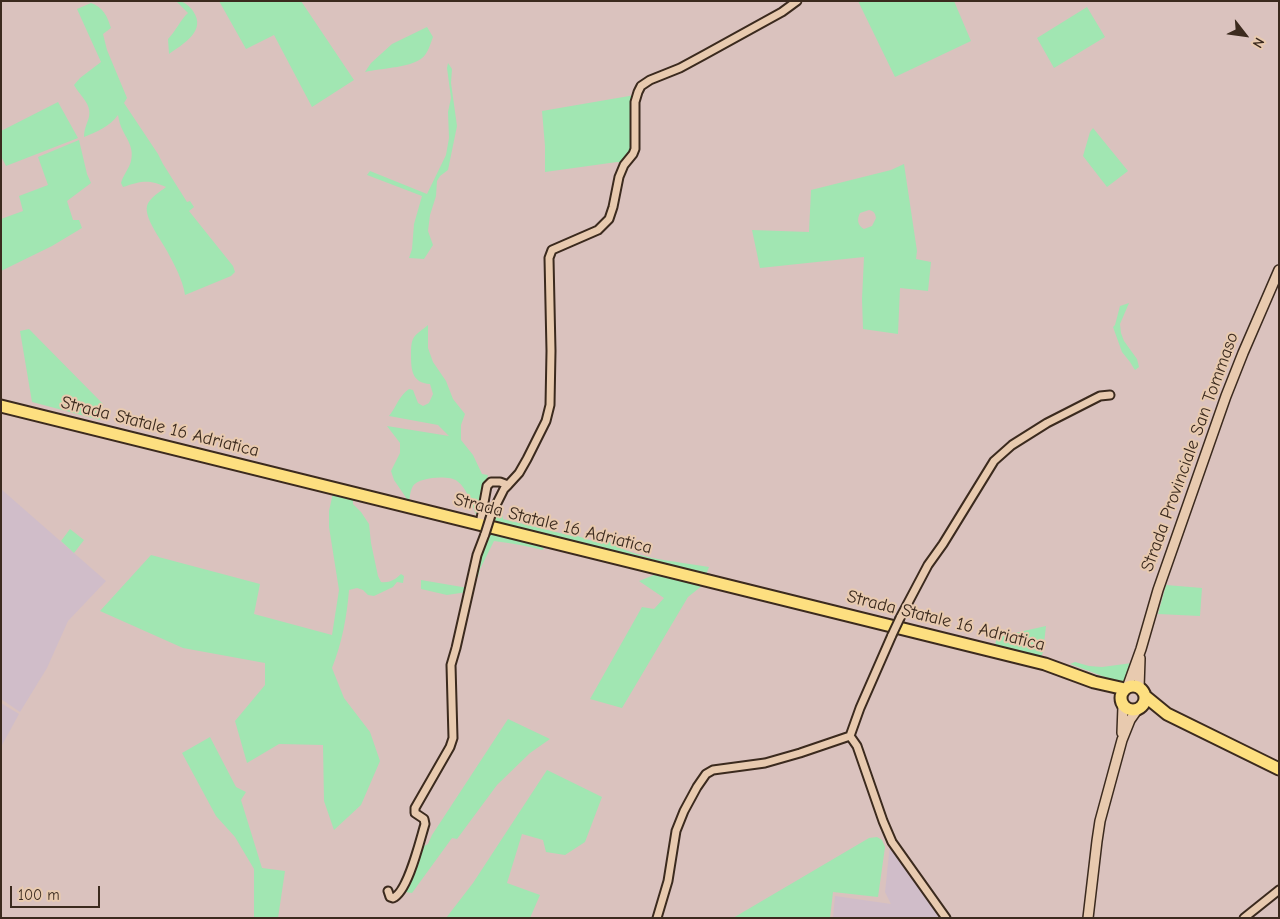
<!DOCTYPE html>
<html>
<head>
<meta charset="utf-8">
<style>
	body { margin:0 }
	#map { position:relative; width:1280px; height:919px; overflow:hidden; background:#dac2be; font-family:"Comic Neue",sans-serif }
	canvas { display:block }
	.frame { position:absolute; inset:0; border:2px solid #3b2a1e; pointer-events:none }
	.north { position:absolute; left:1220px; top:10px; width:50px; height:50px; -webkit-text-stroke:4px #e8caaf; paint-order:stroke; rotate:120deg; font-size:14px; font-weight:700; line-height:20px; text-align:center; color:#3b2a1e }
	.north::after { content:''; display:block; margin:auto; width:18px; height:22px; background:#3b2a1e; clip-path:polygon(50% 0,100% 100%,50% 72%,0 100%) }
	.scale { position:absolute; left:10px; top:886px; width:90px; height:22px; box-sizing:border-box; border:2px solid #3b2a1e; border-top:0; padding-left:6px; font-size:15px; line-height:18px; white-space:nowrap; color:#3b2a1e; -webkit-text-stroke:4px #e8caaf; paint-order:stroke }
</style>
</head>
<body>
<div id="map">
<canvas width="1280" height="919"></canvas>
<div class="frame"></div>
<div class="north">N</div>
<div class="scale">100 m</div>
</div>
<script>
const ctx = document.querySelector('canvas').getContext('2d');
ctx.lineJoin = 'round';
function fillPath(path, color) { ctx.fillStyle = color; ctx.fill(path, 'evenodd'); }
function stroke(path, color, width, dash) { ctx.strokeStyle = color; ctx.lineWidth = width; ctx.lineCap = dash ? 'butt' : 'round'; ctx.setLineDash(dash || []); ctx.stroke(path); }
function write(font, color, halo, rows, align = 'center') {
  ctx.font = font + ' "Comic Neue",sans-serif'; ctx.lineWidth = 4; ctx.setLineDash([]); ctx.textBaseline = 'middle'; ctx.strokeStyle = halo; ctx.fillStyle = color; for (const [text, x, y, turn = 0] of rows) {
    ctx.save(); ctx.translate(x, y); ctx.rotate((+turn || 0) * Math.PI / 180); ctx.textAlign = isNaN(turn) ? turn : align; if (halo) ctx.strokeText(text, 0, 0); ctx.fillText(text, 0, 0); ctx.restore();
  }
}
fillPath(new Path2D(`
	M 1,489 L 106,581 L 68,621 L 47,668 L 20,712 L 1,699 Z
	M 1,703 L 19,714 L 1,747 Z
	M 890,844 L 942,918 L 833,918 L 835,896 L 891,904 L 885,892 Z`), '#d0bdc9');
fillPath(new Path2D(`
	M 176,1 C 183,1 189,5 193,11 C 207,31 183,44 169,54 L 168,39 C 176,31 180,20 188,13 Z
	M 219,1 L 301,1 L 354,80 L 312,107 L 274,35 L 246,49 Z
	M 858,1 L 954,1 L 971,41 L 895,77 Z
	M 91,3 C 103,7 107,16 111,28 L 103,34 L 107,50 L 127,98 L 124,103 L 158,154 L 163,164 L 187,202 L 190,201 L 194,207 L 189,211 L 233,266 L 235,272 L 231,276 L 185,295 C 183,280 174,264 167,251 C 162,241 144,218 147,206 C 149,198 161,191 166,187 C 149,179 141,181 123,187 L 121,183 C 123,175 129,169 131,161 C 134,148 128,141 123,131 C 120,126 119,120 118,115 C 110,126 97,132 84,137 C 84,129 87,124 89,117 C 92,104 80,96 74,85 L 80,78 L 101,62 L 77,9 Z
	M 1087,7 L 1105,37 L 1054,68 L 1037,38 Z
	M 427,27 L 433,37 C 431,42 429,50 425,55 C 416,68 380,68 365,72 L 371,63 L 392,44 Z
	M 448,63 L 452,69 L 451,83 L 457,126 L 448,170 L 440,176 L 437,181 L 436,196 L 430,215 L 428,231 L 433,245 L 424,259 L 409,258 L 412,249 L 414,224 L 422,196 L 367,175 L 370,171 L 427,194 L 446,155 L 449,138 L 448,112 L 451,98 L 447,68 Z
	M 635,95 L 634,146 L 624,163 L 617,162 L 545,172 L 545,146 L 542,111 Z
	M 58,102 L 78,138 L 6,166 L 1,156 L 1,131 Z
	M 1093,128 L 1128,171 L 1107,187 L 1083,156 L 1090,132 Z
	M 79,140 L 87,174 L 91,183 L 67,201 L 73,220 L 79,220 L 82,228 L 52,246 L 1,271 L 1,219 L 23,211 L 19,196 L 48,185 L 38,157 Z
	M 904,164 L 917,251 L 916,259 L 931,262 L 928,291 L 900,288 L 898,334 L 863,329 L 862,299 L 864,257 L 760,268 L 752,230 L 809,232 L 811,190 L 891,170 ZM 869,210 C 874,211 875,213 876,218 L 872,226 L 864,229 C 857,225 857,219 860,213 Z
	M 1129,303 L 1120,324 L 1121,333 L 1124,341 L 1137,359 L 1139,367 L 1135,370 L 1133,367 L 1130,362 L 1122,352 L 1113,327 L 1115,325 L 1120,306 Z
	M 428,325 L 428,348 L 433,362 L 446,381 L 453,399 L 465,414 L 461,425 L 461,440 L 473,455 L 482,474 L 488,475 L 477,516 C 471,505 468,489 457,481 C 449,475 419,477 413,486 C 410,491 410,497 409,502 L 394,480 L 391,471 L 400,453 L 400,443 L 387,426 L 449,436 L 438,425 L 389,416 C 397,406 398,397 409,389 L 413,390 L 418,403 L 423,406 L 429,403 L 433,394 L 430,384 C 412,383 411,370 411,355 C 411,350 411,343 413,339 C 416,333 424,329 428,325 Z
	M 29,329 L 103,404 L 100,420 L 32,402 L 20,331 Z
	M 333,493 L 353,498 L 353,504 L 361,512 L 369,524 L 371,543 L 378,576 L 381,582 C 389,583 395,580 401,574 L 404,576 L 403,583 L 397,582 L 393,587 L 374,596 L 368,595 L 363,590 L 357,588 L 349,590 C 347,616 342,643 332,668 L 344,698 L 370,732 L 380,761 L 361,805 L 334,830 L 324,801 L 323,745 L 279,744 L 247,763 L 235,721 L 265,685 L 265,663 L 183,648 L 100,611 L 151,555 L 260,584 L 254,614 L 332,635 L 339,590 L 329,527 L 329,511 Z
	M 505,495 L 501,508 L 503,519 L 576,537 L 577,536 L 602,544 L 604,538 C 629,559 677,561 709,567 L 706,575 L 492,523 L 494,515 Z
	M 70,529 L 84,540 L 74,553 L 61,541 Z
	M 489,533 L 544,546 L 543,550 C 527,546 511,543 494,541 L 480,569 L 478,577 L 474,577 L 479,560 Z
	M 659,573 L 703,585 L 688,597 L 622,708 L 590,699 L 642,607 L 654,609 L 664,598 L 639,581 Z
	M 421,580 L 468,588 L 467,592 L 447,595 L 421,589 Z
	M 1166,585 L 1202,588 L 1200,616 L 1158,614 Z
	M 1046,626 L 1043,652 L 1041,657 L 995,645 L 997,637 Z
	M 1075,662 L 1089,666 L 1102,667 L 1132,663 L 1125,682 L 1121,683 L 1070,664 Z
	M 508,719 L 550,739 L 530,753 L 497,785 L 457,839 L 452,838 L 412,893 L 405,892 L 405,890 L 420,848 L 428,844 L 432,835 Z
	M 210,737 L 236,787 L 246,792 L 241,800 L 262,868 L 285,871 L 278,918 L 254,918 L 254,869 L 235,837 L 216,816 L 182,753 Z
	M 547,770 L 602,797 L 585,842 L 565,855 L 546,852 L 543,840 L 522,834 L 507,883 L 540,895 L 530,918 L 446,918 L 473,883 Z
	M 877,837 L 882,840 L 885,847 L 878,897 L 833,892 L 830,918 L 733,918 L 869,838 Z`), '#a1e6b2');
const minor = new Path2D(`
	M 491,515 L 504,489 L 508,485
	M 480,524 L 487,486 L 491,482 L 500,482 L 508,485 L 519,473 L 527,459 L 546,421 L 550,405 L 551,351 L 549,258 L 552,250 L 598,230 L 609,219 L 613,207 L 619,177 L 624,165 L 633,154 L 635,149 L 635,102 L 638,92 L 641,86 L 650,80 L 680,68 L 704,55 L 782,12 L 797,1
	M 900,618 L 928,565 L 943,544 L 994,461 L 1012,445 L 1047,423 L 1100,396 L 1110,395
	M 892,635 L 860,708 L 850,736 L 857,746 L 883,821 L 892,842 L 946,918
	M 388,891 L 390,897 L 393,898 C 408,892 420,840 425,824 L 424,819 L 415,813 L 415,808 L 450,747 L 453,738 L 451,665 L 456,648 L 477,555 L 485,534
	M 657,918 L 668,881 L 676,831 L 684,811 L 697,787 L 706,774 L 713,770 L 765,763 L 800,753 L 850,736
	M 1244,918 L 1279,890`);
const tertiary = new Path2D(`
	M 1127,688 L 1141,649 L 1158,590 L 1226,396 L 1243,353 L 1279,270
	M 1139,688 L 1140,658
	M 1122,733 L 1123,706
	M 1088,918 L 1097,841 L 1100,821 L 1122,740 L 1130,720 L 1137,710`);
const primary = new Path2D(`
	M 1,406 L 1045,664 L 1094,682 L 1125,689
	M1121 698a12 12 0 1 1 24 0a12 12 0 1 1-24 0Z
	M 1145,696 L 1167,714 L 1279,769`);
stroke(minor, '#3b2a1e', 11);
stroke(tertiary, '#3b2a1e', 12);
stroke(primary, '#3b2a1e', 15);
stroke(minor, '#e8caaf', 7);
stroke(tertiary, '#e8caaf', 9);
stroke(primary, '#fddf80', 11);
const minorBridge = new Path2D(`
	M 485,534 L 491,515
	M 892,635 L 900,618`);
stroke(minorBridge, '#3b2a1e', 11, []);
stroke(minorBridge, '#e8caaf', 7);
write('18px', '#3b2a1e', '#e8caaf', [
	["Strada Statale 16 Adriatica",160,427,14],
	["Strada Provinciale San Tommaso",1190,452,-70],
	["Strada Statale 16 Adriatica",553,524,14],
	["Strada Statale 16 Adriatica",946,621,14]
]);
</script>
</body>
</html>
